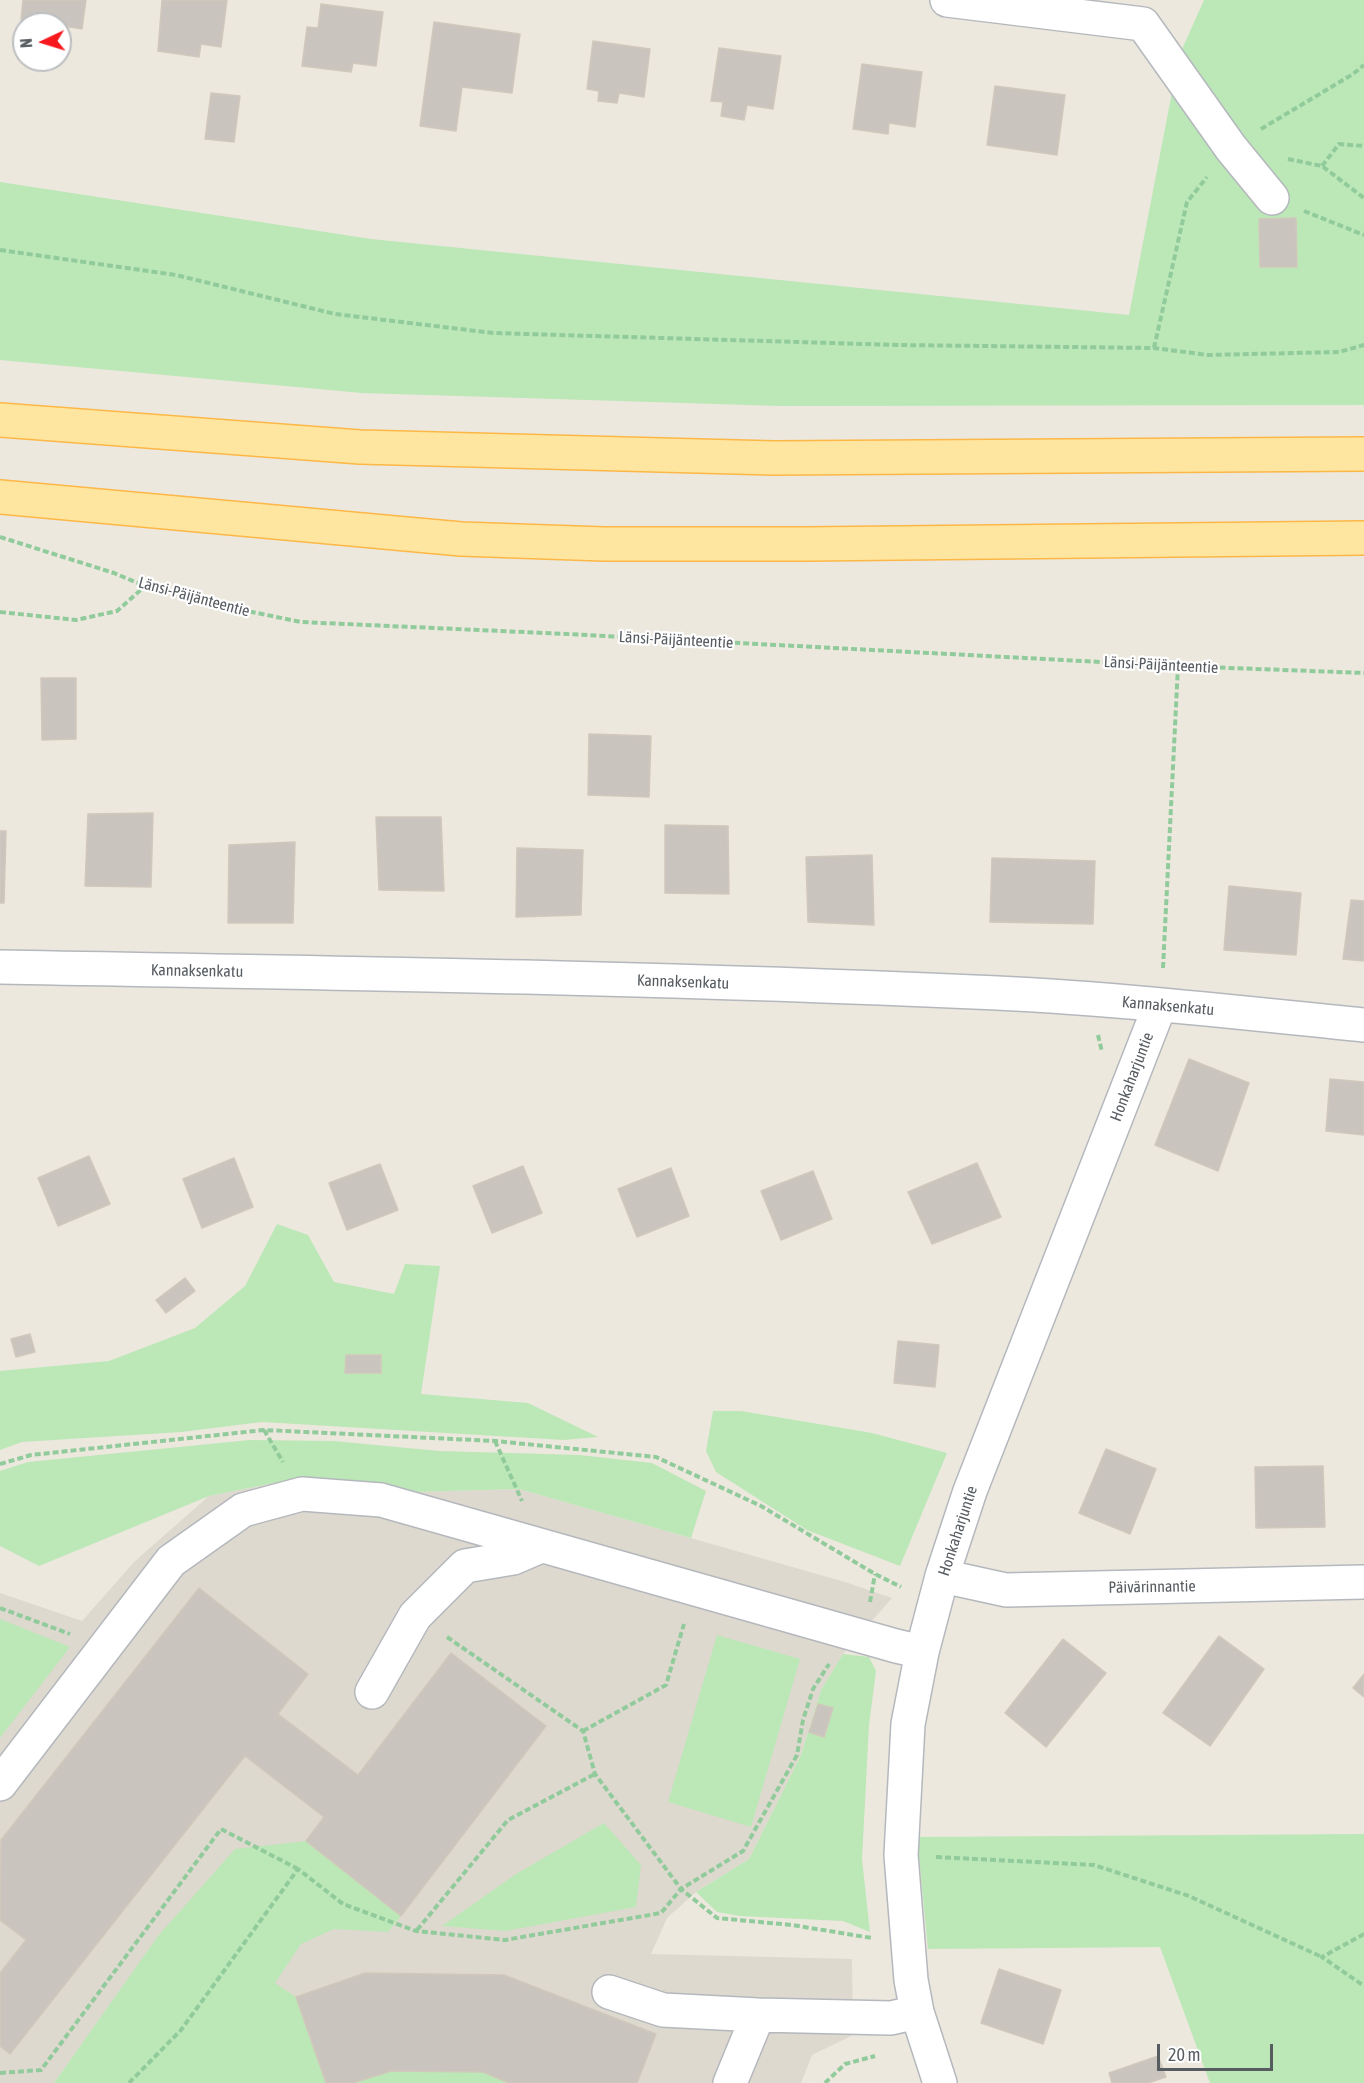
<!DOCTYPE html>
<html>
<head>
<meta charset="utf-8">
<style>
	body { margin:0 }
	#map { position:relative; width:1364px; height:2083px; overflow:hidden; background:#ece8de; font-family:"Asap Condensed",sans-serif }
	canvas { display:block }
	.north { position:absolute; left:12px; top:12px; width:60px; height:60px; box-sizing:border-box; background:#fff; border:2px solid #bcbec0; border-radius:50%; rotate:266deg; font-size:16px; font-weight:700; line-height:24px; text-align:center; color:#575c61 }
	.north::after { content:''; display:block; margin:auto; width:21px; height:27px; background:#f7191e; clip-path:polygon(50% 0,100% 100%,50% 72%,0 100%) }
	.scale { position:absolute; left:1157px; top:2044px; width:116px; height:27px; box-sizing:border-box; border:3px solid #575c61; border-top:0; padding-left:8px; font-size:18px; line-height:21px; white-space:nowrap; color:#575c61; -webkit-text-stroke:4px #fff; paint-order:stroke }
</style>
</head>
<body>
<div id="map">
<canvas width="1364" height="2083"></canvas>
<div class="north">N</div>
<div class="scale">20 m</div>
</div>
<script>
const ctx = document.querySelector('canvas').getContext('2d');
ctx.lineJoin = 'round';
function fillPath(path, color) { ctx.fillStyle = color; ctx.fill(path, 'evenodd'); }
function stroke(path, color, width, dash) { ctx.strokeStyle = color; ctx.lineWidth = width; ctx.lineCap = dash ? 'butt' : 'round'; ctx.setLineDash(dash || []); ctx.stroke(path); }
function write(font, color, halo, rows, align = 'center') {
  ctx.font = font + ' "Asap Condensed",sans-serif'; ctx.lineWidth = 4.5; ctx.setLineDash([]); ctx.textBaseline = 'middle'; ctx.strokeStyle = halo; ctx.fillStyle = color; for (const [text, x, y, turn = 0] of rows) {
    ctx.save(); ctx.translate(x, y); ctx.rotate((+turn || 0) * Math.PI / 180); ctx.textAlign = isNaN(turn) ? turn : align; if (halo) ctx.strokeText(text, 0, 0); ctx.fillText(text, 0, 0); ctx.restore();
  }
}
fillPath(new Path2D(`
	M 304,1477 L 414,1492 L 519,1489 L 845,1582 L 892,1598 L 843,1654 L 821,1690 L 801,1755 L 749,1859 L 696,1892 L 667,1918 L 651,1954 L 852,1959 L 853,2035 L 812,2055 L 801,2083 L 203,2083 L 159,1936 L 54,2083 L 0,2083 L 0,1593 L 82,1621 L 135,1561 L 209,1496 Z`), '#ded9cf');
fillPath(new Path2D(`
	M 1204,0 L 1364,0 L 1364,405 L 780,406 L 362,393 L 0,360 L 0,182 L 371,239 L 1129,315 L 1179,56 Z
	M 277,1224 L 308,1235 L 334,1282 L 394,1294 L 405,1264 L 440,1266 L 421,1394 L 528,1403 L 598,1437 L 564,1440 L 262,1422 L 181,1432 L 22,1442 L 0,1450 L 0,1371 L 109,1361 L 195,1328 L 245,1286 Z
	M 713,1411 L 741,1411 L 872,1433 L 947,1453 L 900,1566 L 807,1530 L 716,1472 L 706,1451 Z
	M 250,1440 L 334,1441 L 439,1451 L 579,1455 L 652,1463 L 706,1491 L 691,1538 L 519,1489 L 414,1492 L 304,1477 L 209,1496 L 39,1566 L 0,1546 L 0,1471 L 28,1462 Z
	M 0,1619 L 70,1647 L 0,1738 Z
	M 717,1635 L 800,1659 L 751,1827 L 668,1802 Z
	M 843,1654 L 869,1657 L 876,1671 L 869,1725 L 862,1859 L 870,1932 L 843,1921 L 740,1916 L 717,1912 L 696,1892 L 749,1859 L 801,1755 L 821,1690 Z
	M 604,1823 L 641,1865 L 636,1907 L 505,1931 L 442,1926 L 516,1874 Z
	M 1364,1834 L 1364,2083 L 1210,2083 L 1160,1947 L 928,1949 L 917,1837 Z
	M 306,1841 L 401,1916 L 388,1932 L 334,1929 L 301,1944 L 275,1983 L 296,1997 L 326,2083 L 54,2083 L 158,1936 L 235,1849 Z
	M 391,2071 L 483,2072 L 509,2083 L 353,2083 Z`), '#bce7b7');
const building = new Path2D(`
	M 23,0 L 86,0 L 82,29 L 63,26 L 60,44 L 60,24 L 33,24 L 34,22 L 21,20 Z
	M 162,0 L 227,0 L 221,47 L 201,44 L 199,57 L 158,51 Z
	M 321,4 L 383,12 L 376,66 L 353,63 L 351,72 L 302,66 L 307,27 L 318,28 Z
	M 434,22 L 520,34 L 512,93 L 462,87 L 456,131 L 420,126 Z
	M 593,41 L 650,49 L 644,97 L 619,93 L 617,103 L 598,101 L 599,91 L 587,89 Z
	M 719,48 L 781,56 L 773,109 L 747,105 L 744,120 L 721,116 L 723,102 L 711,101 Z
	M 862,64 L 922,72 L 915,127 L 889,123 L 888,134 L 853,129 Z
	M 995,86 L 1065,95 L 1057,155 L 987,145 Z
	M 211,93 L 240,96 L 234,142 L 205,139 Z
	M 1296,218 L 1297,267 L 1260,267 L 1259,219 Z
	M 41,678 L 76,678 L 76,739 L 42,740 Z
	M 589,734 L 651,736 L 649,797 L 588,795 Z
	M 153,813 L 151,887 L 85,886 L 88,814 Z
	M 376,817 L 441,817 L 444,891 L 379,890 Z
	M 665,825 L 728,826 L 729,894 L 665,893 Z
	M 0,831 L 6,831 L 4,903 L 0,903 Z
	M 295,842 L 293,923 L 228,923 L 229,845 Z
	M 517,848 L 583,850 L 581,915 L 516,917 Z
	M 872,855 L 874,925 L 808,922 L 806,857 Z
	M 992,858 L 1095,861 L 1093,924 L 990,922 Z
	M 1229,886 L 1301,893 L 1296,955 L 1224,950 Z
	M 1351,900 L 1364,901 L 1364,961 L 1343,959 Z
	M 1189,1059 L 1249,1083 L 1218,1171 L 1155,1145 Z
	M 1330,1079 L 1364,1082 L 1364,1135 L 1326,1131 Z
	M 89,1156 L 110,1204 L 58,1226 L 38,1178 Z
	M 234,1158 L 253,1207 L 202,1228 L 183,1179 Z
	M 977,1163 L 1001,1217 L 932,1244 L 908,1192 Z
	M 380,1164 L 398,1210 L 347,1230 L 329,1183 Z
	M 523,1166 L 542,1213 L 492,1233 L 473,1186 Z
	M 671,1168 L 689,1216 L 637,1237 L 618,1189 Z
	M 813,1171 L 832,1219 L 781,1240 L 761,1191 Z
	M 185,1278 L 195,1291 L 166,1313 L 156,1300 Z
	M 30,1334 L 35,1352 L 16,1357 L 11,1339 Z
	M 898,1341 L 939,1345 L 935,1387 L 894,1383 Z
	M 346,1355 L 381,1355 L 381,1373 L 345,1373 Z
	M 1106,1449 L 1156,1469 L 1130,1534 L 1079,1513 Z
	M 1323,1466 L 1325,1527 L 1256,1528 L 1255,1467 Z
	M 199,1588 L 308,1674 L 278,1714 L 358,1775 L 451,1653 L 546,1726 L 401,1916 L 306,1841 L 324,1817 L 245,1756 L 10,2054 L 0,2046 L 0,1973 L 26,1940 L 0,1920 L 1,1840 Z
	M 1219,1636 L 1264,1669 L 1210,1746 L 1163,1713 Z
	M 1063,1639 L 1106,1673 L 1046,1747 L 1005,1713 Z
	M 1364,1674 L 1364,1697 L 1353,1688 Z
	M 818,1704 L 833,1708 L 824,1737 L 809,1732 Z
	M 999,1969 L 1061,1990 L 1043,2044 L 981,2023 Z
	M 365,1973 L 504,1975 L 656,2034 L 637,2083 L 509,2083 L 483,2072 L 391,2071 L 353,2083 L 326,2083 L 296,1997 Z
	M 1158,2056 L 1166,2077 L 1148,2083 L 1112,2083 L 1109,2073 Z`);
fillPath(building, '#c9c4bd');
stroke(building, '#d1c8bc', 1.5);
const minor = new Path2D(`
	M 947,0 L 1143,24 L 1231,148 L 1272,198
	M 0,967 C 325,973 650,977 974,992 C 1104,997 1234,1012 1364,1025
	M 942,1576 L 1006,1590 L 1364,1582
	M 372,1692 L 415,1616 L 465,1566 L 513,1558 L 541,1546
	M 0,1784 L 171,1561 L 243,1510 L 302,1494 L 381,1500 L 896,1646 L 922,1652
	M 609,1992 L 663,2010 L 758,2015 L 891,2018 L 917,2012
	M 730,2083 L 758,2015
	M 940,2083 L 917,2012 L 911,1980 L 901,1855 L 908,1724 L 922,1652 L 942,1576 L 970,1491 L 1160,1005`);
const major = new Path2D(`
	M 0,420 L 360,447 L 774,458 L 1364,454
	M 0,497 L 461,539 L 604,544 L 807,544 L 1364,538`);
stroke(minor, '#b4b8bd', 36);
stroke(major, '#fdb746', 36);
stroke(new Path2D(`
	M 1261,129 L 1353,74 L 1364,65
	M 1288,159 L 1322,166 L 1364,198
	M 1322,166 L 1339,144 L 1364,146
	M 1304,211 L 1364,235
	M 0,250 L 176,275 L 335,314 L 493,333 L 899,345 L 1154,348 L 1208,355 L 1339,352 L 1364,345
	M 1154,348 L 1187,202 L 1207,177
	M 0,537 L 114,573 L 145,586 L 208,603 L 301,622 L 567,634 L 1178,666 L 1364,673
	M 0,612 L 76,620 L 117,611 L 145,586
	M 1163,968 L 1178,666
	M 1098,1035 L 1102,1052
	M 264,1430 L 283,1462
	M 495,1441 L 522,1501
	M 0,1464 L 31,1455 L 264,1430 L 495,1441 L 656,1457 L 761,1506 L 875,1574 L 901,1587
	M 870,1602 L 875,1574
	M 0,1608 L 70,1634
	M 447,1637 L 583,1731 L 595,1774 L 681,1889 L 717,1918 L 792,1925 L 872,1938
	M 583,1731 L 666,1685 L 684,1624
	M 936,1857 L 1094,1865 L 1189,1896 L 1322,1957
	M 417,1930 L 508,1820 L 595,1774
	M 1364,1934 L 1322,1957 L 1364,1986
	M 0,2073 L 41,2070 L 221,1829 L 298,1869
	M 129,2083 L 181,2030 L 298,1869 L 343,1904 L 416,1931 L 505,1940 L 661,1913 L 681,1889 L 743,1851 L 797,1755 L 803,1720 L 813,1689 L 829,1664
	M 825,2083 L 845,2064 L 875,2056`), '#91cb9c', 4, [6, 3]);
stroke(minor, '#fff', 33);
stroke(major, '#ffe6a0', 33);
write('16px', '#575c61', '#fff', [
	["Länsi-Päijänteentie",194,597,15],
	["Länsi-Päijänteentie",676,640,3],
	["Länsi-Päijänteentie",1161,665,3],
	["Kannaksenkatu",197,971,1],
	["Kannaksenkatu",683,982,2],
	["Kannaksenkatu",1168,1006,5],
	["Honkaharjuntie",1132,1077,-69],
	["Honkaharjuntie",958,1531,-72],
	["Päivärinnantie",1152,1587,-1]
]);
</script>
</body>
</html>
